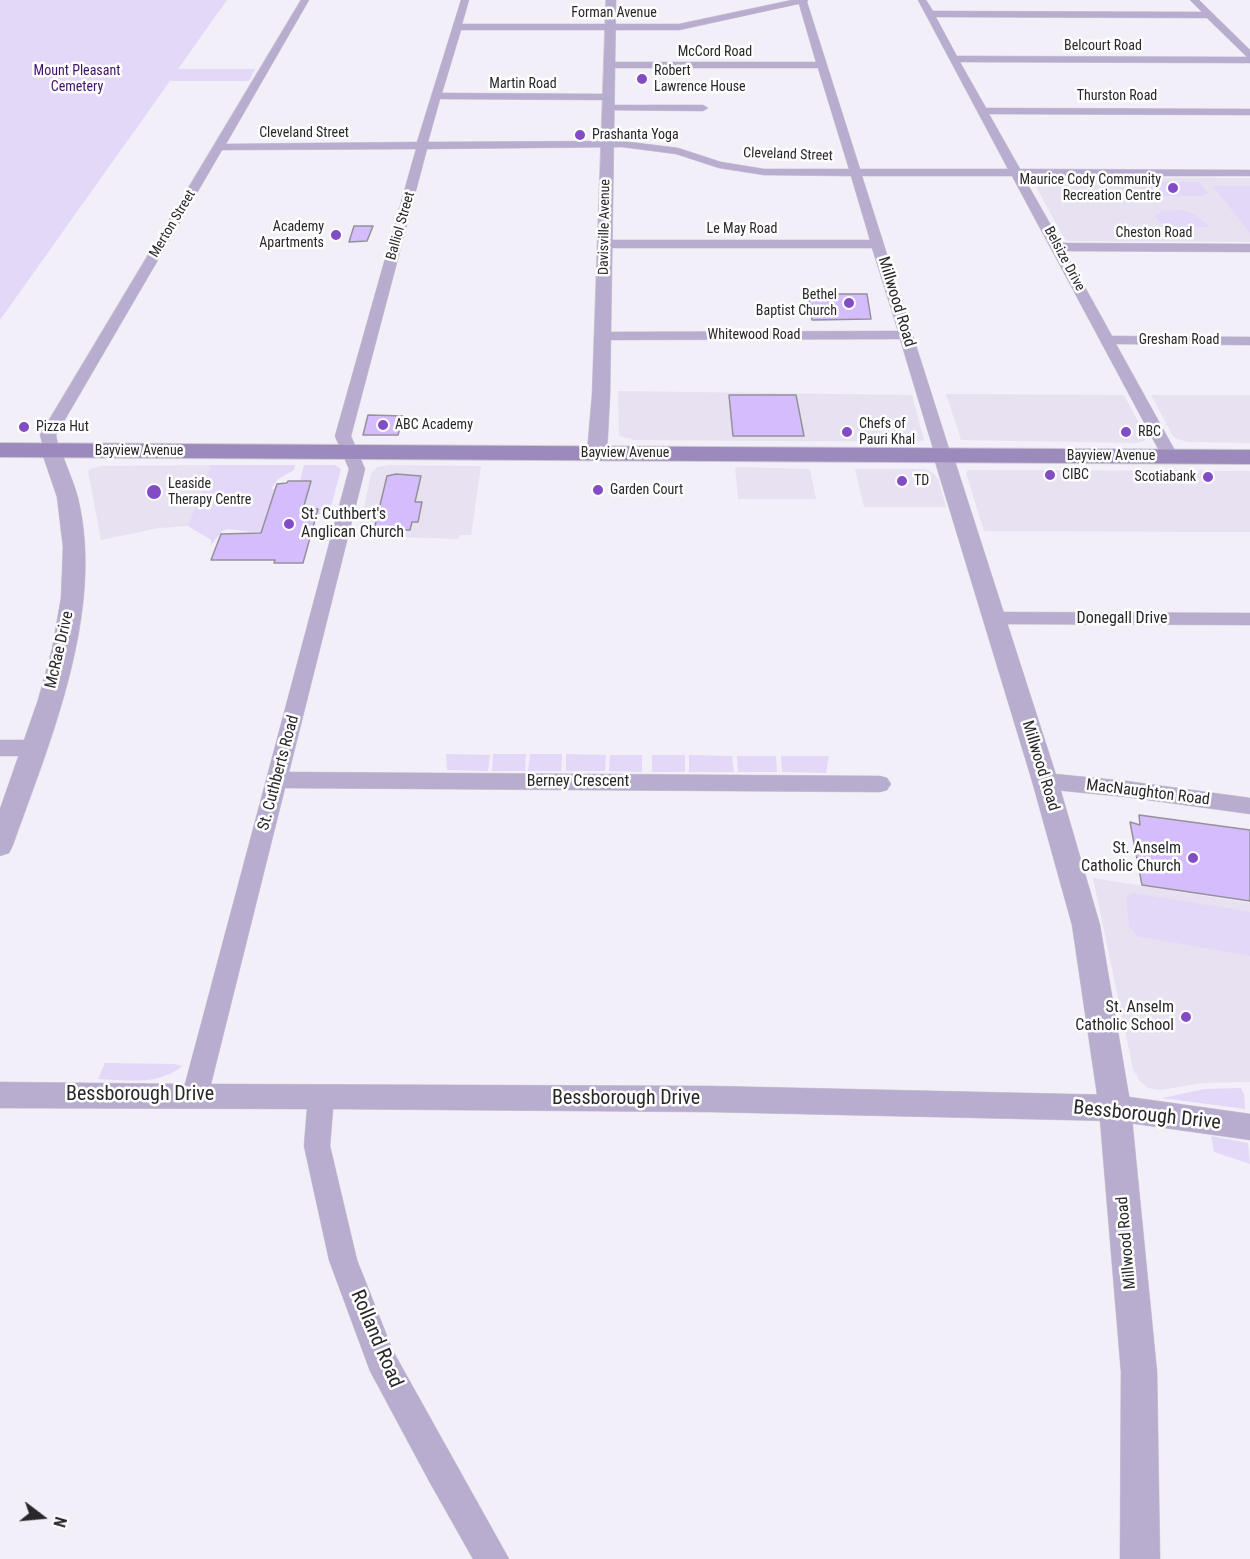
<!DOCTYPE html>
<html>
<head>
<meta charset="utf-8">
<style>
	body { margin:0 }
	#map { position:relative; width:1250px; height:1559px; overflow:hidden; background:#f2eff8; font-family:"Roboto Condensed",sans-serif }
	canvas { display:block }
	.north { position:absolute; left:12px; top:1487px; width:60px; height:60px; -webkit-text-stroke:4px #fefefe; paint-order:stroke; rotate:106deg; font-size:16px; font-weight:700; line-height:24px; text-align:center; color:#28272a }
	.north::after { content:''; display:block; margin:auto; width:21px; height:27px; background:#28272a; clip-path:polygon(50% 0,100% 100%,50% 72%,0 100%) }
</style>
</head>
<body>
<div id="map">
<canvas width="1250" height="1559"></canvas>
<div class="north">N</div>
</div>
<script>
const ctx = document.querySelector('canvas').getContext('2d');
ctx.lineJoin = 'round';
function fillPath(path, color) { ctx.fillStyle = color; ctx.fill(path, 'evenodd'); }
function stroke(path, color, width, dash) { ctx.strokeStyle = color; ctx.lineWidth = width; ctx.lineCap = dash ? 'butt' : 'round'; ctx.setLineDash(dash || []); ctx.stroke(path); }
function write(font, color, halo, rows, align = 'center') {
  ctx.font = font + ' "Roboto Condensed",sans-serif'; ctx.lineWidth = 5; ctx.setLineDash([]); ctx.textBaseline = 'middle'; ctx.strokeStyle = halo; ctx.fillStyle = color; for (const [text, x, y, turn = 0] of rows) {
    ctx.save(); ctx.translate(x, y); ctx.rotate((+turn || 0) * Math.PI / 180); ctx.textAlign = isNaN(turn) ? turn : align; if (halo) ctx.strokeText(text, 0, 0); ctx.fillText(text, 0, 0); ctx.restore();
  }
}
fillPath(new Path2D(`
	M 1040,177 L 1250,178 L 1250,242 L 1068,241 L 1064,238 L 1033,181 L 1034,178 Z
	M 618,391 L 912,395 L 924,440 L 917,442 L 634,440 L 619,436 Z
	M 946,394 L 1124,395 L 1146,437 L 1145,441 L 1136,443 L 961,440 Z
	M 1151,395 L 1250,395 L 1250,443 L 1188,442 L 1177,439 L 1173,436 Z
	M 211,465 L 188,526 L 159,528 L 101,540 L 88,471 L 90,469 L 101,466 Z
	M 389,465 L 481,466 L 471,535 L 460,535 L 458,539 L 358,536 L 371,474 L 377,467 Z
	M 735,467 L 810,469 L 816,499 L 738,499 Z
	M 855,469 L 926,469 L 933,473 L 938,479 L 946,507 L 864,507 Z
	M 968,470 L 1250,471 L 1250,532 L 984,531 L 966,473 Z
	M 1093,878 L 1250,903 L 1250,1082 L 1203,1083 L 1160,1090 L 1148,1088 L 1139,1080 L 1133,1069 Z`), '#e7e1f1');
fillPath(new Path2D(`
	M 0,0 L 227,0 L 178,69 L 255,69 L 249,81 L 170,81 L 0,320 Z
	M 1158,182 L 1199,182 L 1208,194 L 1203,194 L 1204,196 L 1166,196 L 1154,190 L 1143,191 L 1140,186 L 1159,184 Z
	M 1213,186 L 1250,186 L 1250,233 Z
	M 1182,210 L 1193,213 L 1209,227 L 1177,227 L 1159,222 L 1155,216 L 1161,213 L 1160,211 Z
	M 211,465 L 295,465 L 294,470 L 278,479 L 271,489 L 275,489 L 261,533 L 228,529 L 222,531 L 211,545 L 211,540 L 188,526 Z
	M 304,465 L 335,465 L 341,469 L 329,514 L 317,514 L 317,509 L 303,509 L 311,481 L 300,481 Z
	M 446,754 L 490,755 L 488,771 L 447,770 Z
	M 493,754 L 526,754 L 525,771 L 492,771 Z
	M 530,754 L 562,754 L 561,771 L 528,771 Z
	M 566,754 L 606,755 L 605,771 L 566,771 Z
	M 610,755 L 642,755 L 642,772 L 609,771 Z
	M 652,755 L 685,755 L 685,772 L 652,772 Z
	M 689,755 L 732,756 L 734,772 L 689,772 Z
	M 737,756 L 776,756 L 777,772 L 738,772 Z
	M 781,756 L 829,756 L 826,773 L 782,772 Z
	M 1133,893 L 1250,912 L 1250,956 L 1137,936 L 1129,926 L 1126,897 Z
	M 105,1063 L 175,1064 L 182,1066 C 159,1086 127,1080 98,1079 Z
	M 1241,1088 L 1244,1094 L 1245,1109 L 1162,1098 L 1205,1089 Z
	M 1211,1136 L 1248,1143 L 1250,1164 L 1214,1152 Z`), '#e3d8f8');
const building = new Path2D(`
	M 354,226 L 373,226 L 367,241 L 349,242 Z
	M 835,294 L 867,294 L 871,319 L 812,320 L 808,295 Z
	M 729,395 L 796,395 L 804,436 L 733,436 Z
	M 368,415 L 403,416 L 398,435 L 363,435 Z
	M 396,474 L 421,476 L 415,502 L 422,502 L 418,522 L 412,522 L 410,530 L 374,530 L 387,476 Z
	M 288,481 L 311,481 L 303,509 L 318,509 L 303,563 L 274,563 L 275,560 L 211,560 L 221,534 L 261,533 L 277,484 L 287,483 Z
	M 1139,815 L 1250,830 L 1250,901 L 1142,885 L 1130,822 L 1140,825 Z`);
fillPath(building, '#d5bdfd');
stroke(building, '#949199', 1.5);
const minor = new Path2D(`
	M 301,0 L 309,0 L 226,144 L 417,142 L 461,0 L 469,0 L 462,24 L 679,24 L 792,0 L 808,0 L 807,2 L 860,169 L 1008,169 L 918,0 L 926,0 L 933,11 L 1202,12 L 1190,0 L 1199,0 L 1250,50 L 1250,63 L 960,62 L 986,108 L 1250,109 L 1250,115 L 989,114 L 1020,169 L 1250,170 L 1250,176 L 1023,176 L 1061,243 L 1250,244 L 1250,252 L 1065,251 L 1112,336 L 1250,337 L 1250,345 L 1116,344 L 1178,456 L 1170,461 L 1162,456 L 1012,176 L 862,176 L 951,455 L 943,460 L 935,455 L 900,339 L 603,340 L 596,336 L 603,332 L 898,331 L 872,248 L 605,248 L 599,244 L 605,240 L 870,240 L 851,176 L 764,175 L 719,168 L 676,154 L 622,147 L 427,149 L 351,436 L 365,469 L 289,772 L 880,776 L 887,778 L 891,784 L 887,790 L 880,792 L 285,788 L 211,1084 L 710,1086 L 1115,1095 L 1250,1114 L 1250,1140 L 1115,1121 L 710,1112 L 333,1109 L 330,1146 L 357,1260 L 393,1351 L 509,1559 L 473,1559 L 429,1481 L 370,1371 L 329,1260 L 304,1146 L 307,1109 L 0,1108 L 0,1082 L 185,1084 L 349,469 L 335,436 L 416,149 L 222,150 L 56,435 L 59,450 L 57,453 L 45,453 L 40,435 ZM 799,4 L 816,62 L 610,62 L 605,65 L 610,68 L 818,68 L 849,169 L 764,169 L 721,162 L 678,148 L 622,141 L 428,142 L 440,99 L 609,100 L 614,97 L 609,94 L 442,93 L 461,30 L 679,30 ZM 936,17 L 1207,18 L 1247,57 L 957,56 Z
	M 608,105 L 703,105 L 708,108 L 703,111 L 604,110 L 603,108 Z
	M 995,612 L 1250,613 L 1250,625 L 995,624 L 988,622 L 986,618 L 988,614 Z
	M 0,740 L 34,740 L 41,743 L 44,748 L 41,753 L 34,756 L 0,756 Z
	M 1045,773 L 1126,781 L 1250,798 L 1250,814 L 1126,797 L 1045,789 L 1038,787 L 1034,781 L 1038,775 Z`);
const tertiary = new Path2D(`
	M 606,0 L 616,0 L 610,395 L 607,453 L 604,457 L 590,457 L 587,453 L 592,395 Z
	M 51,444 L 58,446 L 61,450 C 66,466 74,482 78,498 C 105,611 51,739 13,845 L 9,853 L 0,856 L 0,809 L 38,700 L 52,649 L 61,598 L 63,547 L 57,497 L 41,450 L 44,446 Z
	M 943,449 L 950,451 L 953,455 L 1058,781 L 1100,925 L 1131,1108 L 1157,1372 L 1160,1559 L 1120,1559 L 1121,1372 L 1099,1108 L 1072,925 L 1032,781 L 933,455 L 936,451 Z`);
const secondary = new Path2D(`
	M 0,443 L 1250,450 L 1250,464 L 0,457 Z`);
stroke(minor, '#cecbd3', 1);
stroke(tertiary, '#cecbd3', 1);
stroke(secondary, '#cecbd3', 2);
fillPath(minor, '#b8accf');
fillPath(tertiary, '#b8accf');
fillPath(secondary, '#9d8abd');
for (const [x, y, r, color] of [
	[642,79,6,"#824cc4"],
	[580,135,6,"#824cc4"],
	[1173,188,6,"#824cc4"],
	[336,235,6,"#824cc4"],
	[849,303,6,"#824cc4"],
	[383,425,6,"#824cc4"],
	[24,427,6,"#824cc4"],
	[847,432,6,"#824cc4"],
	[1126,432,6,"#824cc4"],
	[1050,475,6,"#824cc4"],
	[1208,477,6,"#824cc4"],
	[902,481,6,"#824cc4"],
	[598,490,6,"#824cc4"],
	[154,492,8,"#824cc4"],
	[289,524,6,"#824cc4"],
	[1193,858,6,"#824cc4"],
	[1186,1017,6,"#824cc4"]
]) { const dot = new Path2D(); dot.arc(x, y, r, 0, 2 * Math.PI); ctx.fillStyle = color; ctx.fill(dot); stroke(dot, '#fefefe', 2); }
write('14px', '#28272a', '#fefefe', [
	["Forman Avenue",614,13],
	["Belcourt Road",1103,46],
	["McCord Road",715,52],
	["Martin Road",523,84],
	["Thurston Road",1117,96],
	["Cleveland Street",304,133],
	["Cleveland Street",788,155,2],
	["Merton Street",173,224,-59],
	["Balliol Street",401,226,-74],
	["Davisville Avenue",605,227,-89],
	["Le May Road",742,229],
	["Cheston Road",1154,233],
	["Belsize Drive",1064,259,62],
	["Whitewood Road",754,335],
	["Gresham Road",1179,340],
	["Bayview Avenue",139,451],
	["Bayview Avenue",625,453],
	["Bayview Avenue",1111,456]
]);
write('14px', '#40116c', '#fefefe', [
	["Mount Pleasant",77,71],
	["Cemetery",77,87]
]);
write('14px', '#28272a', '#fefefe', [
	["Robert",654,71],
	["Lawrence House",654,87],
	["Prashanta Yoga",592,135],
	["Maurice Cody Community",1161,180,"right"],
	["Recreation Centre",1161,196,"right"],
	["Academy",324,227,"right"],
	["Apartments",324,243,"right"],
	["Bethel",837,295,"right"],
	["Baptist Church",837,311,"right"],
	["Chefs of",859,424],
	["Pauri Khal",859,440],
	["ABC Academy",395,425],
	["Pizza Hut",36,427],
	["RBC",1138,432],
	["CIBC",1062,475],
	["Scotiabank",1196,477,"right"],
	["TD",914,481],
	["Leaside",168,484],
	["Therapy Centre",168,500],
	["Garden Court",610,490]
], 'left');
write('16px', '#28272a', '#fefefe', [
	["Millwood Road",896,302,73],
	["Donegall Drive",1122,619],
	["McRae Drive",60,650,-77],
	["Millwood Road",1040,766,73],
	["St. Cuthberts Road",279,773,-75],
	["Berney Crescent",578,782],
	["MacNaughton Road",1148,793,7],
	["Millwood Road",1127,1243,-95]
]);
write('16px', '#28272a', '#fefefe', [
	["St. Cuthbert's",301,515,"left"],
	["Anglican Church",301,533,"left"],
	["St. Anselm",1181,849],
	["Catholic Church",1181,867],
	["St. Anselm",1174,1008],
	["Catholic School",1174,1026]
], 'right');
write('20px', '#28272a', '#fefefe', [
	["Bessborough Drive",140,1095],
	["Bessborough Drive",626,1099],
	["Bessborough Drive",1147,1116,6],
	["Rolland Road",376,1339,67]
]);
</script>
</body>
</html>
